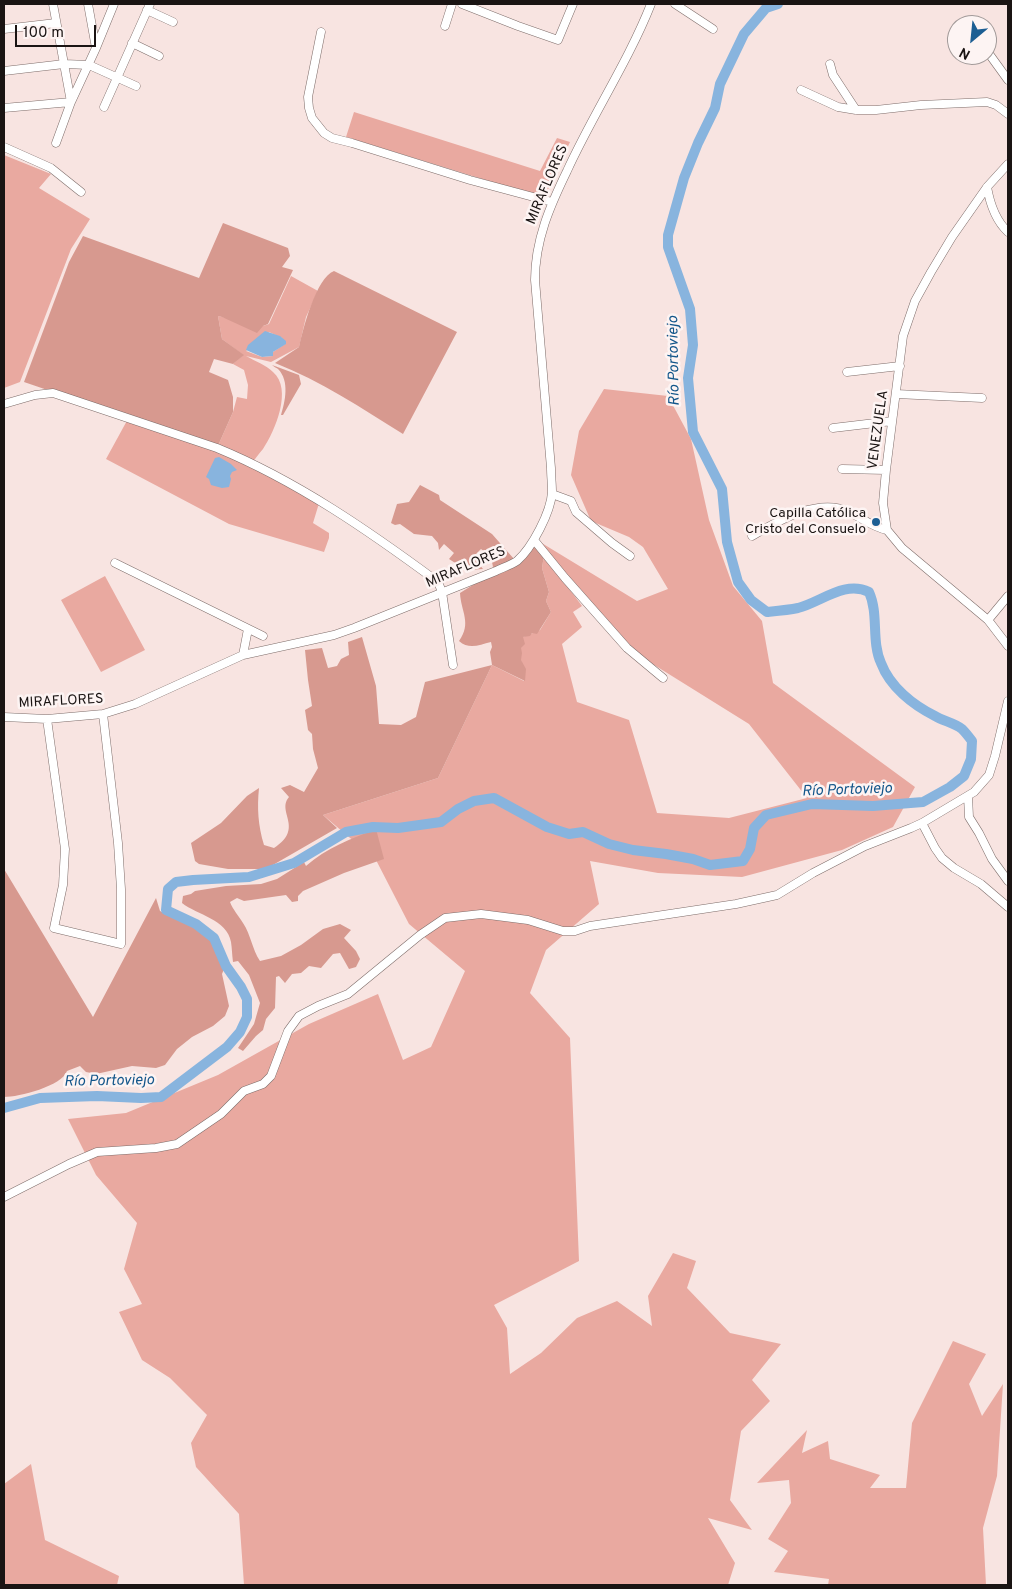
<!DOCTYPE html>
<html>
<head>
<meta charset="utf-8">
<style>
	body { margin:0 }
	#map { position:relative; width:1012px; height:1589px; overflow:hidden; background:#f8e4e1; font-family:Overpass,sans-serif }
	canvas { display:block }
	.frame { position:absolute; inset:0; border:5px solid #1a1413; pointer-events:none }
	.north { position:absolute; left:947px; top:15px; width:50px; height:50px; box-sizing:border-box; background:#fdf4f3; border:1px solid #a29a99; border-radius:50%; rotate:208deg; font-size:14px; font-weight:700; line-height:20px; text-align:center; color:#1a1413 }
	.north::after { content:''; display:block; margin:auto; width:18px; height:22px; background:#1c5e93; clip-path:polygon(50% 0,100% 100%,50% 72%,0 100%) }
	.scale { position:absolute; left:15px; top:25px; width:81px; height:22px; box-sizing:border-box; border:2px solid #1a1413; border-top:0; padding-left:6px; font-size:15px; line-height:18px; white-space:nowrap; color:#1a1413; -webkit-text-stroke:4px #fdf4f3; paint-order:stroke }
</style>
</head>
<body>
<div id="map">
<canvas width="1012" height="1589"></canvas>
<div class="frame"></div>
<div class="north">N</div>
<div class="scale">100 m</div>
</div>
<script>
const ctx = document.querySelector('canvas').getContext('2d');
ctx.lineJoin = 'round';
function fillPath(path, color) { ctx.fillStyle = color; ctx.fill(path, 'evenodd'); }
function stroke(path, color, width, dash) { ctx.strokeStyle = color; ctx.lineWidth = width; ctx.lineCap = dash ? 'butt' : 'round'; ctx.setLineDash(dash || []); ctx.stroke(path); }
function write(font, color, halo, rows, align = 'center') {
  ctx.font = font + ' Overpass,sans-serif'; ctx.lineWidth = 5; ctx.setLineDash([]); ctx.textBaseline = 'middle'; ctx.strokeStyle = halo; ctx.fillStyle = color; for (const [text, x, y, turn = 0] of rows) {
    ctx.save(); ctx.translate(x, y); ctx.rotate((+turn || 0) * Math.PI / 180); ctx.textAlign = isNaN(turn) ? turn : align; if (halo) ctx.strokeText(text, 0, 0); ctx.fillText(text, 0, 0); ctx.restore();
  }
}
fillPath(new Path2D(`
	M 354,112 L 540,171 L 557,138 L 570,142 L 544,198 L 346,137 Z
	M 4,155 L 51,174 L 39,188 L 90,219 L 71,249 L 20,382 L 4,388 Z
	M 291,276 L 318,291 L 306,317 L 299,347 L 271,362 L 246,356 C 255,361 266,365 273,372 C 293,389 275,431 263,449 C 259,454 255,458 252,464 L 320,500 L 313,523 L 329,533 L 329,538 L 324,552 L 229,524 L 106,459 L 129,417 L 217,448 L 233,412 L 237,397 L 247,399 L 248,385 L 244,370 L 233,364 L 243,355 L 222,339 L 218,316 L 263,326 L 269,324 ZM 269,332 L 282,338 L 285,344 L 273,352 L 273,356 L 262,357 L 246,351 Z
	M 604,389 L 668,396 L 691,439 L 709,520 L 733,586 L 762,621 L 773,683 L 915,787 L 893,827 L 842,850 L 742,877 L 658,873 L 590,861 L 599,904 L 546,950 L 530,993 L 570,1038 L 579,1261 L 494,1305 L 507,1328 L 510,1374 L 541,1353 L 577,1318 L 617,1301 L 652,1326 L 648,1296 L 673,1253 L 696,1261 L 687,1288 L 730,1333 L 781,1344 L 752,1380 L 770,1401 L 741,1431 L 730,1500 L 752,1530 L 708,1518 L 735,1563 L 728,1585 L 244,1585 L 239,1514 L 196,1467 L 191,1443 L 207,1415 L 170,1378 L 142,1360 L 119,1312 L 142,1304 L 124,1269 L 137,1223 L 96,1175 L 68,1119 L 126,1113 L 218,1075 L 309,1024 L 378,994 L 403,1060 L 431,1047 L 465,971 L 409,924 L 376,860 L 323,815 L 438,778 L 492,665 L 524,681 C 526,668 524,672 521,661 C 520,655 521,644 523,637 L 540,630 L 551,612 L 546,601 L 549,592 L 542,568 L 544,555 L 582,606 L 573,612 L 582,627 L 562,644 L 577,702 L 629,720 L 657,813 L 729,818 L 807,798 L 749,724 L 627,648 L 540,542 L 637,601 L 668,589 L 643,547 L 629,537 L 591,521 L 571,475 L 579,431 Z
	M 105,576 L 145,650 L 101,672 L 61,600 Z
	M 953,1341 L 986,1354 L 969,1384 L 982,1416 L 1003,1384 L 997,1476 L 983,1528 L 986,1585 L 828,1585 L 829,1579 L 774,1572 L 788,1551 L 768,1539 L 791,1503 L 789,1480 L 757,1483 L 807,1430 L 802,1453 L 828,1441 L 830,1459 L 880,1475 L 870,1488 L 906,1488 L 912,1423 Z
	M 31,1464 L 45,1540 L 119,1576 L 117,1585 L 4,1585 L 4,1484 Z`), '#e9a9a0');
fillPath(new Path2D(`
	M 223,223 L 288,248 L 290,256 L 282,267 L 293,270 L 268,324 L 263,326 L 257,333 L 222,317 L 218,316 L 222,339 L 244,355 L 233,364 L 214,359 L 209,372 L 228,380 L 233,397 L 233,412 L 217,448 L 24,382 L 69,262 L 83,236 L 199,278 Z
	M 334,271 L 457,332 L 403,434 C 361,408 321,381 275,363 L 299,347 C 303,329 316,278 334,271 Z
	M 272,365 L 299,375 L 301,384 L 283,415 L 281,415 C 285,402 290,381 278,369 C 277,368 274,367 272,365 Z
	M 420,485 L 439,495 L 440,500 L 492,534 L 514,559 L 500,567 L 493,567 L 491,557 L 481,549 L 473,557 L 483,569 L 466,570 L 449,559 L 454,553 L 444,544 L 439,550 L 438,543 L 432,536 L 414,534 L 400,524 L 395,525 L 391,523 L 397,504 L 409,502 Z
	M 537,547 L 544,555 L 542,568 L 549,592 L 546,601 L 551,612 L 537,634 L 532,633 L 530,636 L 523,637 L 525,644 L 521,648 L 522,653 L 521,660 L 526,669 L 525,681 L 492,665 L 438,778 L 323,815 L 337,828 L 266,869 L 228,869 L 199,864 L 195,861 L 191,843 L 221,823 L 247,796 L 259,788 C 257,808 258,825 264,845 L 274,848 C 305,828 276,812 289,797 L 281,788 L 290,785 L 304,792 L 318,768 L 313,749 L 312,734 L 308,730 L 305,710 L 312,706 L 308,680 L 305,650 L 322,648 L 328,668 L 337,666 L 341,659 L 349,655 L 348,642 L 362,637 L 376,686 L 379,724 L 401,725 L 416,717 L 425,682 L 492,665 L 490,652 L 492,647 L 491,642 C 479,645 469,650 459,641 C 472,623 461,612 460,593 L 532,548 Z
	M 376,829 L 384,859 L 344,873 L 303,891 L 298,896 L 298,901 L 292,902 L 286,895 L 244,901 L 237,898 L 230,902 C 233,910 239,916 243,923 C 251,935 252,949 260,961 L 281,956 L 301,945 L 323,929 L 340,924 L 351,930 L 344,938 L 356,951 L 360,959 L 356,967 L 349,969 L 340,953 L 333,954 L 321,968 L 309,966 L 301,973 L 292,974 L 285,983 L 279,976 L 276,977 L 275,1008 L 266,1019 L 263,1030 L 256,1036 L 243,1051 L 238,1048 L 254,1024 L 260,1003 L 249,975 L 238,961 L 233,962 C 232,955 232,948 231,942 C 227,919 197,915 182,903 L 183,896 L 191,894 L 195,891 L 226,886 L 261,884 L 277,879 L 304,862 L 306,866 C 326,848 351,839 376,829 Z
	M 4,869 L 93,1017 L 156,898 L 160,911 L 191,926 L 212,939 L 224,969 L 222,974 L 229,1006 L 225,1016 L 213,1026 L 192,1037 L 177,1049 L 165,1065 L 156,1068 L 132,1066 L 96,1074 L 86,1072 L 80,1066 L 67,1071 C 62,1086 19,1097 4,1097 Z`), '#d7998f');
fillPath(new Path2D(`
	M 265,331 L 280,336 L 286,341 L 286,344 L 273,352 L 273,356 L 262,357 L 246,350 L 248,345 Z
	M 219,457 L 231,464 L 237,470 L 232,472 L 230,476 L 231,479 L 229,487 L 222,488 L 211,485 L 209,479 L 206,477 L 215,458 Z`), '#88b4de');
stroke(new Path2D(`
	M 4,1108 L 40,1098 L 97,1096 L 141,1098 L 161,1097 L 227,1047 L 240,1032 L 247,1017 L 247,999 L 241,987 L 226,966 L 214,938 L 196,924 L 166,910 L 168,889 L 176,882 L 193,880 L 249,877 L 294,863 L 346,832 L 373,827 L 398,828 L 441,822 L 458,809 L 474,801 L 494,798 L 547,827 L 569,834 L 583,832 L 609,844 L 633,850 L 666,854 L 693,859 L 710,865 L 743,861 L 750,849 L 754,828 L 766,815 L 812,804 L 873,806 L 923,802 L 950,787 L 964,776 L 971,759 L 972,741 C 969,737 966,733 962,729 C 955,723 943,721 935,716 C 913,705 890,687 881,663 C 871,641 879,614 869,592 C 845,580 821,602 798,608 C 788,610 777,611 767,612 L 751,600 L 738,582 L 727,542 L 722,489 L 693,432 L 688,378 L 693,345 L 690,309 L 668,247 L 668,235 L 684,178 L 698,143 L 715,108 L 720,84 L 744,34 L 766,8 L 778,4`), '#88b4de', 10);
const minor = new Path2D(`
	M 53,4 L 71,102 L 56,143
	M 462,4 L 518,26 L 558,40 L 573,4
	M 675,4 L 713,29
	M 147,10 L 173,22
	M 445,26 L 452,4
	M 4,29 L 56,23
	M 321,32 L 308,97 L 309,108 L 312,118 L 324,133 L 332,138 L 352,143 L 470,180 L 552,202
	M 132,43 L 159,56
	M 96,48 L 114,4
	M 987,51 L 1008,80
	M 830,64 L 833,75 L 856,110
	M 4,71 L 64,64 L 89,65 L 136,86
	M 801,90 L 838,107 L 856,110 L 876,110 L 921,105 L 987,102 L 996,105 L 1008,114
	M 104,107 L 150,4
	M 4,108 L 71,102 L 96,48 L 88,4
	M 4,147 L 51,168 L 81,192
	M 1008,164 L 987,187 L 952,237 L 931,272 L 915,301 L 903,336 L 886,470 L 883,503 L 887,530 L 902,548 L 988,620 L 1008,646
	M 987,187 C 990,204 995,220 1008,232
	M 847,372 L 900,366
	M 896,394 L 982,398
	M 4,404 L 35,395 L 53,393 L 217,448 C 297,481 369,531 438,582 L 442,592 L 453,665
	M 833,428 L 892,421
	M 842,469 L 886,470
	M 552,494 L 571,501 L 576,512 L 612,543 L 630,556
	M 752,536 C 778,521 819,497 849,512 C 862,518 872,527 887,530
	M 534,540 L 565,578 L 627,648 L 663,678
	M 115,563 L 263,636
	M 988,620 L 1008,596
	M 243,655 L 248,629
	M 4,717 L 47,719 L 103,714 L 135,704 L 243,655 L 334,635 L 354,628 L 496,571 C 502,568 511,565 517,561 C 532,548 551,512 552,492 C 552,484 551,476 551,468 L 535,280 C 535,240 550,206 567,171 C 593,114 628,62 651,4
	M 47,719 L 65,849 L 63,885 L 54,928 L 121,944 L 121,889 L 118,843 L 103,714
	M 968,796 L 969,817 L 979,833 L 992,859 L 1008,881
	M 922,823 L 935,848 L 942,858 L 954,868 L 981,884 L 1008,907
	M 4,1197 L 69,1164 L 97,1152 L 156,1148 L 177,1144 L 221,1114 L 244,1091 L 263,1084 L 271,1076 L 288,1031 L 299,1016 L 318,1006 L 348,994 L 420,935 L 445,918 L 481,914 L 528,920 L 563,931 L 575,931 L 590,926 L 736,904 L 777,895 L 813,873 L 865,846 L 911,828 L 922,823 L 974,792 L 989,775 L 995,756 L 1008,701`);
stroke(minor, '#7e6d6a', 9);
stroke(minor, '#fff', 8);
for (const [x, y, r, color] of [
	[876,522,5,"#1c5e93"]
]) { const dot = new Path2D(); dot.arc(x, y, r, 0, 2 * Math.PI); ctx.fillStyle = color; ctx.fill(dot); stroke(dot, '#fdf4f3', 2); }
write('14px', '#1a1413', '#fdf4f3', [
	["MIRAFLORES",548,185,-67],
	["VENEZUELA",879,430,-82],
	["MIRAFLORES",466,568,-23],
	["MIRAFLORES",61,702,-3]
]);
write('14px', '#1a1413', '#fdf4f3', [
	["Capilla Católica",866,514],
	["Cristo del Consuelo",866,530]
], 'right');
write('italic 15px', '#13568a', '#fdf4f3', [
	["Río Portoviejo",675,361,-91],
	["Río Portoviejo",847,791,-2],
	["Río Portoviejo",109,1082,-1]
]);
</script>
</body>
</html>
